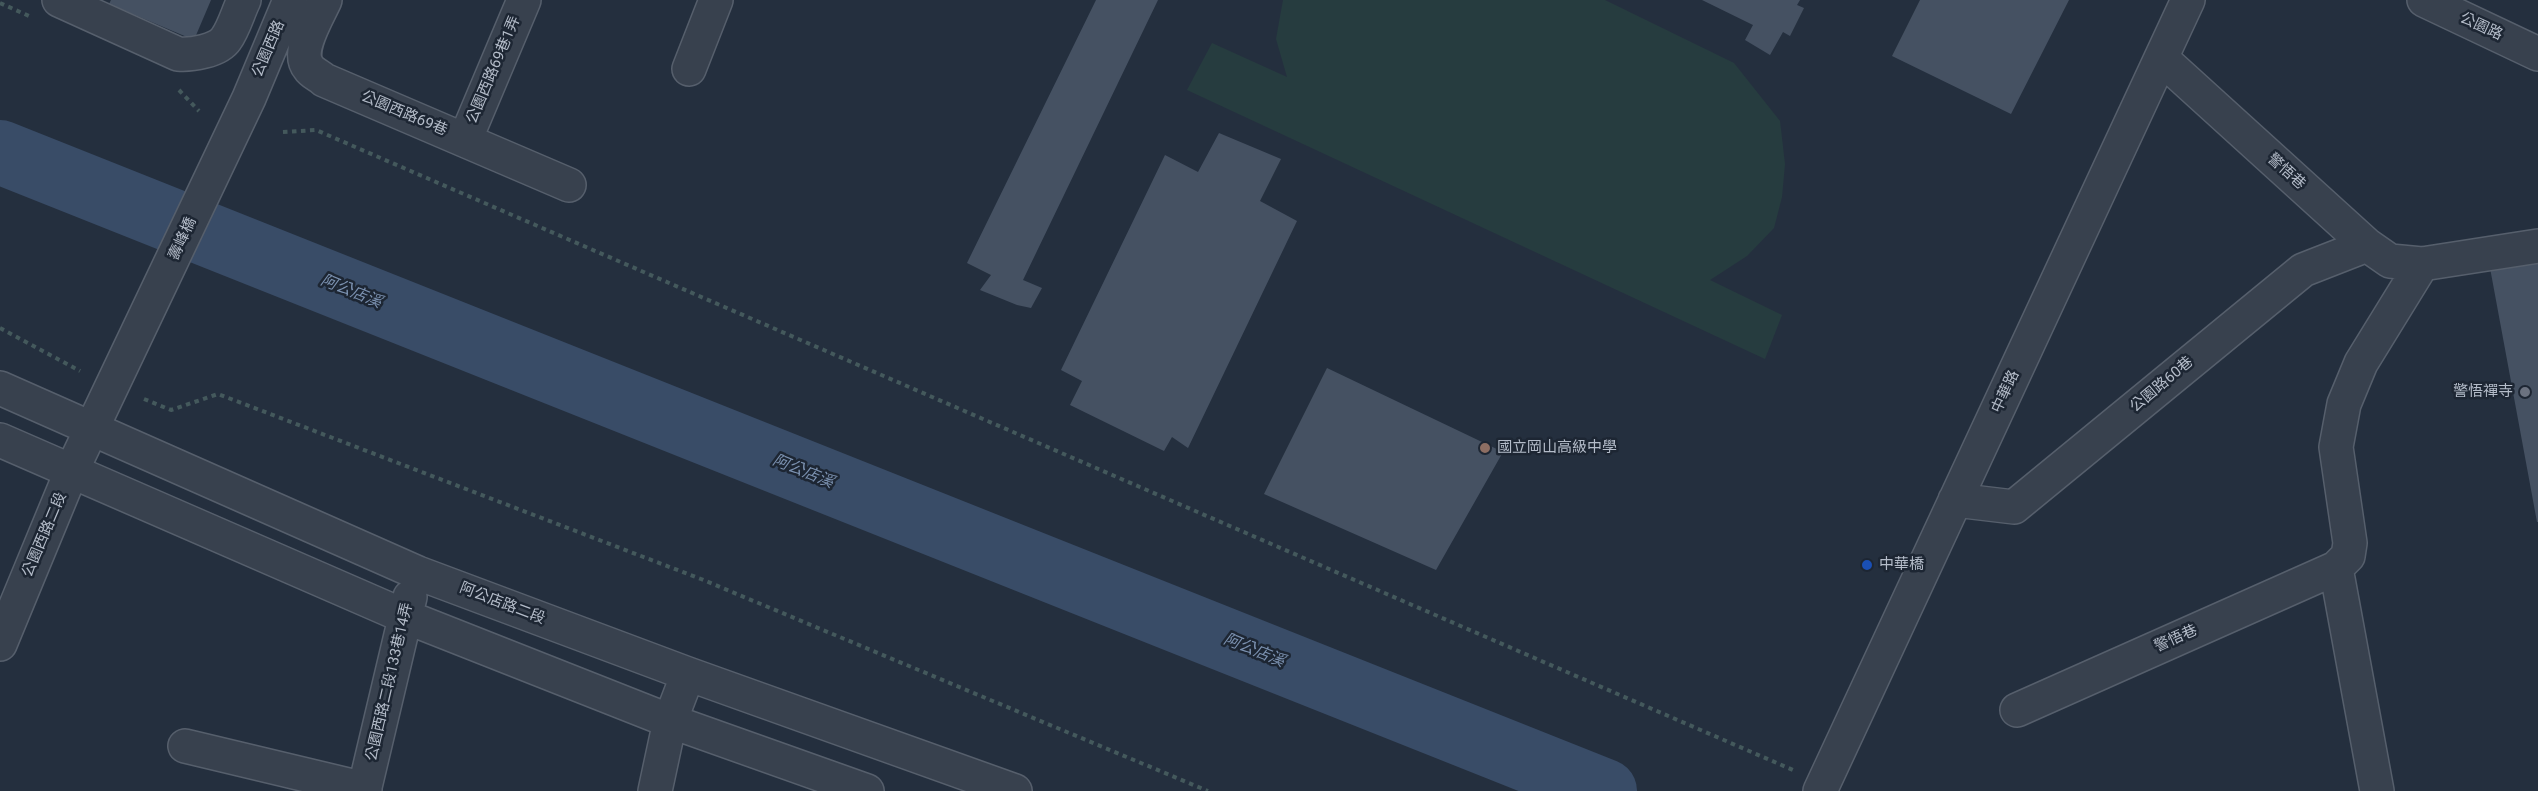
<!DOCTYPE html>
<html>
<head>
<meta charset="utf-8">
<style>
	body { margin:0 }
	canvas { display:block; background:#242f3e }
</style>
</head>
<body>
<canvas width="2538" height="791"></canvas>
<script>
const ctx = document.querySelector('canvas').getContext('2d');
ctx.lineJoin = 'round';
function fillPath(path, color) { ctx.fillStyle = color; ctx.fill(path, 'evenodd'); }
function stroke(path, color, width, dash) { ctx.strokeStyle = color; ctx.lineWidth = width; ctx.lineCap = dash ? 'butt' : 'round'; ctx.setLineDash(dash || []); ctx.stroke(path); }
function write(font, color, halo, rows, align = 'center') {
  ctx.font = font + ' Roboto,"Noto Sans TC",sans-serif'; ctx.lineWidth = 5; ctx.setLineDash([]); ctx.textBaseline = 'middle'; ctx.strokeStyle = halo; ctx.fillStyle = color; for (const [text, x, y, turn = 0] of rows) {
    ctx.save(); ctx.translate(x, y); ctx.rotate((+turn || 0) * Math.PI / 180); ctx.textAlign = isNaN(turn) ? turn : align; if (halo) ctx.strokeText(text, 0, 0); ctx.fillText(text, 0, 0); ctx.restore();
  }
}
fillPath(new Path2D(`
	M 1283,0 L 1605,0 L 1734,63 L 1780,121 L 1785,164 L 1782,197 L 1774,228 L 1747,256 L 1710,280 L 1782,315 L 1765,359 L 1187,90 L 1212,43 L 1287,77 L 1276,39 Z`), '#263c3f');
stroke(new Path2D(`
	M 0,152 L 1605,791`), '#394c67', 64);
fillPath(new Path2D(`
	M 111,0 L 211,0 L 194,40 L 109,4 Z
	M 1096,0 L 1158,0 L 1023,280 L 1042,288 L 1031,308 L 1017,305 L 980,290 L 991,275 L 967,263 Z
	M 1702,0 L 1800,0 L 1797,5 L 1804,8 L 1790,36 L 1783,32 L 1770,55 L 1745,40 L 1753,25 Z
	M 1920,0 L 2069,0 L 2011,114 L 1892,56 Z
	M 1219,133 L 1281,159 L 1260,201 L 1297,221 L 1188,448 L 1172,437 L 1164,451 L 1070,405 L 1082,381 L 1061,370 L 1165,155 L 1198,172 Z
	M 2538,248 L 2538,522 L 2537,522 L 2488,257 Z
	M 1327,368 L 1503,452 L 1436,570 L 1264,494 Z`), '#455162');
const minor = new Path2D(`
	M 59,0 L 178,54 C 191,55 218,51 226,39 C 234,28 238,12 244,0
	M 325,0 C 318,16 295,52 309,68 C 312,73 320,76 324,80 L 569,185
	M 2424,0 L 2538,54
	M 2161,58 L 2367,245 L 2390,261 L 2422,264 L 2538,246
	M 689,69 L 716,0
	M 465,140 L 524,0
	M 0,388 L 418,573 L 688,674 L 1015,791
	M 0,440 L 404,616 L 670,721 L 867,791
	M 1955,500 L 2014,507 L 2303,270 L 2367,245
	M 2336,568 L 2377,791
	M 0,644 L 72,470 L 249,98 L 290,0
	M 2017,710 L 2336,568 L 2348,556 L 2350,543 L 2336,447 L 2344,404 L 2361,363 L 2422,264
	M 185,746 L 365,789
	M 364,791 L 410,597
	M 655,791 L 670,721 L 688,674
	M 1820,791 L 2188,0`);
stroke(minor, '#565f6c', 36);
stroke(new Path2D(`
	M 0,3 L 29,16
	M 179,90 L 199,111
	M 283,132 L 316,130 L 1793,770
	M 0,328 L 80,371
	M 144,399 L 171,410 L 218,394 L 701,579 L 1208,791`), '#44595c', 4, [4.5, 4.5]);
stroke(minor, '#38414e', 33);
for (const [x, y, r, color] of [
	[2525,392,6,"#6b7280"],
	[1485,448,6,"#8d6e63"],
	[1867,565,6,"#1a4fb4"]
]) { const dot = new Path2D(); dot.arc(x, y, r, 0, 2 * Math.PI); ctx.fillStyle = color; ctx.fill(dot); stroke(dot, '#1d2633', 2); }
write('15px', '#b4bcc9', '#1d2633', [
	["公園路",2481,27,25],
	["公園西路",269,49,-67],
	["公園西路69巷1弄",494,70,-67],
	["公園西路69巷",404,114,23],
	["警悟巷",2286,172,42],
	["壽峰橋",183,239,-65],
	["公園路60巷",2162,385,-40],
	["中華路",2006,392,-65],
	["公園西路二段",45,535,-67],
	["阿公店路二段",502,604,21],
	["警悟巷",2176,639,-24],
	["公園西路二段133巷14弄",390,682,-77]
]);
write('15px', '#b4bcc9', '#1d2633', [
	["警悟禪寺",2513,392,"right"],
	["國立岡山高級中學",1497,448],
	["中華橋",1879,565]
], 'left');
write('italic 16px', '#7c92b1', '#1d2633', [
	["阿公店溪",351,292,22],
	["阿公店溪",803,472,22],
	["阿公店溪",1254,651,22]
]);
</script>
</body>
</html>
